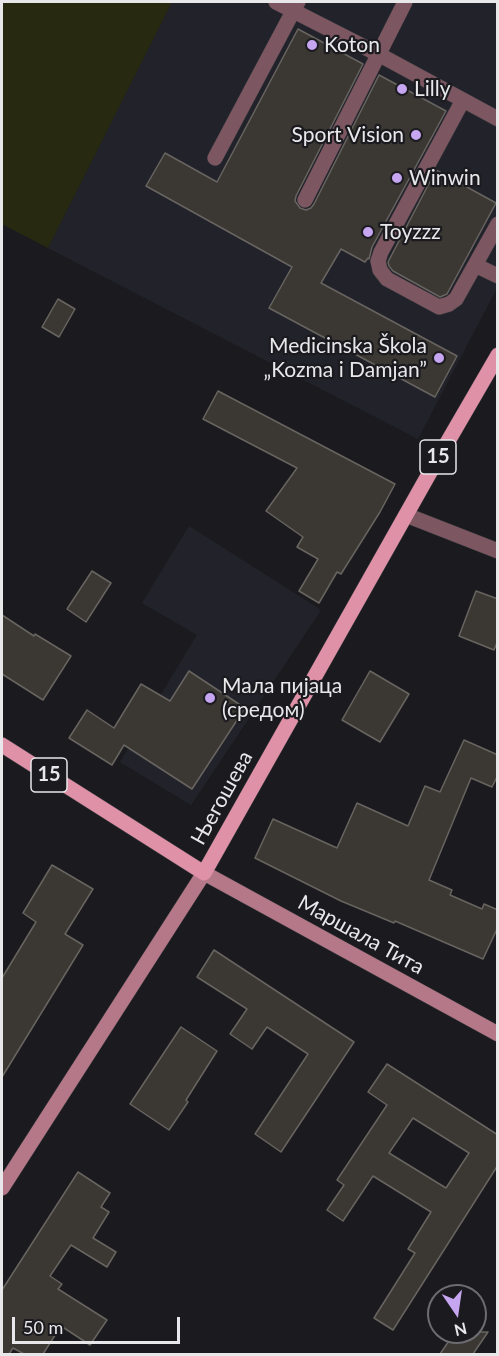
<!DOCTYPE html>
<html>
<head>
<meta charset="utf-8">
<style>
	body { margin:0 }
	#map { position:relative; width:499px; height:1356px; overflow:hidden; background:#1b1b1f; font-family:Lato,sans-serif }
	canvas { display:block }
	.frame { position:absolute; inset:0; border:3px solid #e8e8eb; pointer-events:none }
	.north { position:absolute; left:427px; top:1284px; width:60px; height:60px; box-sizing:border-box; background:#1b1b1f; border:2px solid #6d6d71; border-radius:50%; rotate:167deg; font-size:16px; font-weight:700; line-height:24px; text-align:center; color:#e8e8eb }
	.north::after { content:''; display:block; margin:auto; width:21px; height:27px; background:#c6a6f0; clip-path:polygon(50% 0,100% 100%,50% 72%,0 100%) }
	.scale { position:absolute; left:12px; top:1317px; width:168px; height:27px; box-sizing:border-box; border:3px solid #e8e8eb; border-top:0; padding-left:8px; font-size:18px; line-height:21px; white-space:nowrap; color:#e8e8eb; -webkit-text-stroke:4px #1b1b1f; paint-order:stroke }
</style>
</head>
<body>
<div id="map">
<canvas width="499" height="1356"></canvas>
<div class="frame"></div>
<div class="north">N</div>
<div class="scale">50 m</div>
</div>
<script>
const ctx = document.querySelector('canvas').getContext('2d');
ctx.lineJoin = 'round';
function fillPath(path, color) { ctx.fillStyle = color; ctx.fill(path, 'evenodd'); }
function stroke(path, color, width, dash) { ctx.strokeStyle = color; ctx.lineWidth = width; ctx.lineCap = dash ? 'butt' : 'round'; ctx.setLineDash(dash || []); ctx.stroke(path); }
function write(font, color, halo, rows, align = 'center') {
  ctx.font = font + ' Lato,sans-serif'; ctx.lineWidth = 4.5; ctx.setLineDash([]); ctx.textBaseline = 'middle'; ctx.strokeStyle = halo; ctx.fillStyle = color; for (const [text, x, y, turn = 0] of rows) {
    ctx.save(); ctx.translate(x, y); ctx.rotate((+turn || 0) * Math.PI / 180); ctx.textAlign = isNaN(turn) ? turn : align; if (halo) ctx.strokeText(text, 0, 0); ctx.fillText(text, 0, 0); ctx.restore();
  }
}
fillPath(new Path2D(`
	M 172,2 L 497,2 L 497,288 L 418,439 L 48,248 Z
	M 189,526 L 321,610 L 191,805 L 120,762 L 197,635 L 142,603 Z`), '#22222b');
fillPath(new Path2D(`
	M 2,2 L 172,2 L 48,248 L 2,224 Z`), '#272a11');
const building = new Path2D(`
	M 298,29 L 363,64 L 296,196 L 295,201 L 300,208 L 306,210 L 311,208 L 314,204 L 379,75 L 446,111 L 372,247 L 369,259 L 368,258 L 365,262 L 341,249 L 321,283 L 457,356 L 435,397 L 269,308 L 292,267 L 146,186 L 165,153 L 217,182 Z
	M 436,170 L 496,203 L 447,294 L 440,297 L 393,271 L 389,266 L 388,262 Z
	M 58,299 L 75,309 L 59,337 L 42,327 Z
	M 218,391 L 395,484 L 380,512 L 341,574 L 337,572 L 319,603 L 299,591 L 318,559 L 297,547 L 303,537 L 266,511 L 297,468 L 203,419 Z
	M 92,571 L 111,583 L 86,622 L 67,609 Z
	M 476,591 L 498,599 L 498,640 L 494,650 L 459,636 Z
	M 2,615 L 34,636 L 35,634 L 71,656 L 43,700 L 2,674 Z
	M 189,671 L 245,708 L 192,789 L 124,745 L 112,765 L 69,738 L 87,710 L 114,728 L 141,684 L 170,701 Z
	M 370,671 L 409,694 L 380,742 L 342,720 Z
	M 464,740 L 498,755 L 498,775 L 492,787 L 471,778 L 429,880 L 452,890 L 450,895 L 482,909 L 484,904 L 498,910 L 498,927 L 483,959 L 395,921 L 394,923 L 341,901 L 255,858 L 273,819 L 337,848 L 357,803 L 408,826 L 425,786 L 440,792 Z
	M 52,865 L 93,889 L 65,934 L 83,945 L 2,1077 L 2,978 L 36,922 L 23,913 Z
	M 214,950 L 354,1042 L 281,1152 L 255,1134 L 308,1054 L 267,1027 L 252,1049 L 230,1034 L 247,1009 L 197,977 Z
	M 181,1027 L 217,1051 L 186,1100 L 188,1102 L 169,1130 L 130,1104 Z
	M 387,1064 L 498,1135 L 498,1165 L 393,1330 L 374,1318 L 415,1253 L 408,1249 L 431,1212 L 373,1176 L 343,1221 L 327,1210 L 344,1185 L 337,1180 L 387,1105 L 368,1092 ZM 413,1118 L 469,1153 L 446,1188 L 389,1153 Z
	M 78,1172 L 110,1193 L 101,1207 L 109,1212 L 93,1238 L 116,1252 L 107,1267 L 71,1245 L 50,1276 L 62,1284 L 58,1289 L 107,1320 L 90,1345 L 61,1326 L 43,1354 L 24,1354 L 13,1348 L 9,1354 L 2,1354 L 2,1290 Z
	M 455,1332 L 488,1332 L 473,1354 L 440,1354 Z`);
fillPath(building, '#3b3733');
stroke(building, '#686460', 1.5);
const street = new Path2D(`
	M 276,2 L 378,54 L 498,119
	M 463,100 L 381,252 L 378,261 L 380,270 L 387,279 L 439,307 L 449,304 L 456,299 L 498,224
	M 215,158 L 298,2
	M 305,200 L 405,2
	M 475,265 L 498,276
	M 406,515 L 498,551`);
const secondary = new Path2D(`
	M 2,1188 L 204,873 L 498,1034`);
const primary = new Path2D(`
	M 2,745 L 204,873 L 429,474 L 498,355`);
stroke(street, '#38383c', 16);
stroke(secondary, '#38383c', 16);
stroke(primary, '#38383c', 16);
stroke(street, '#7c5761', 15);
stroke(secondary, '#b47888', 15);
stroke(primary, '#df91a7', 15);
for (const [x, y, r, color] of [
	[312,45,6,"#c6a6f0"],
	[402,89,6,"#c6a6f0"],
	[416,135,6,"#c6a6f0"],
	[397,178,6,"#c6a6f0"],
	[368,232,6,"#c6a6f0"],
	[439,358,6,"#c6a6f0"],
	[210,698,6,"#c6a6f0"]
]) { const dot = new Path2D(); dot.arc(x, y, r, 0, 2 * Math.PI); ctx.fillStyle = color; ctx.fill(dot); stroke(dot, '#1b1b1f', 2); }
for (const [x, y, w] of [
	[438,457,36],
	[49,775,36]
]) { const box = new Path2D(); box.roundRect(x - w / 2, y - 17, w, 34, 4.5); ctx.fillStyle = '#1b1b1f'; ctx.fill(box); stroke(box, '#e8e8eb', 1.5); }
write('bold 20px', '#e8e8eb', null, [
	["15",438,457],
	["15",49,775]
]);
write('21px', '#e8e8eb', '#1b1b1f', [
	["Koton",324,45],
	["Lilly",414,89],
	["Sport Vision",404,135,"right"],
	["Winwin",409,178],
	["Toyzzz",380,232],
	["Medicinska Škola",427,346,"right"],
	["„Kozma i Damjan”",427,370,"right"],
	["Мала пијаца",222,686],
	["(средом)",222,710]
], 'left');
write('21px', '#e8e8eb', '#1b1b1f', [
	["Његошева",222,798,-61],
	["Маршала Тита",361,935,29]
]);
</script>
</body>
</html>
